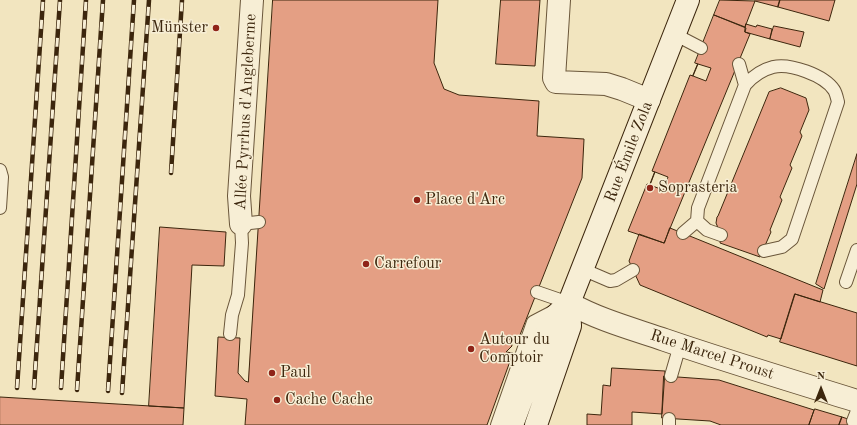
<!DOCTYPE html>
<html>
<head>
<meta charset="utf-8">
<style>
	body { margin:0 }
	#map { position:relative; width:857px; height:425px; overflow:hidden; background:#f2e5bf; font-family:"Old Standard TT",serif }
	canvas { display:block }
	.north { position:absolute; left:801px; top:369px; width:40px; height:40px; -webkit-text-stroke:3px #f7eed5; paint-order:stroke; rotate:0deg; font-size:11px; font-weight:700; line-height:16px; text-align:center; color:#3c260d }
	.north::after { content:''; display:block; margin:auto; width:14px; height:18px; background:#3c260d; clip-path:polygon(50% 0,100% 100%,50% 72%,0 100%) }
</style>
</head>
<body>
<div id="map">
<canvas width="857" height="425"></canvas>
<div class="north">N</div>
</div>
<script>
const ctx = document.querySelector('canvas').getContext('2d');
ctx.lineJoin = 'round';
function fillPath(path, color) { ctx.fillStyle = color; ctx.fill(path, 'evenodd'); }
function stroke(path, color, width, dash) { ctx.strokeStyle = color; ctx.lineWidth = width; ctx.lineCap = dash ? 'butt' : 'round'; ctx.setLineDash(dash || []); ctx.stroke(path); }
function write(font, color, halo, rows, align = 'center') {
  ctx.font = font + ' "Old Standard TT",serif'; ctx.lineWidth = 3; ctx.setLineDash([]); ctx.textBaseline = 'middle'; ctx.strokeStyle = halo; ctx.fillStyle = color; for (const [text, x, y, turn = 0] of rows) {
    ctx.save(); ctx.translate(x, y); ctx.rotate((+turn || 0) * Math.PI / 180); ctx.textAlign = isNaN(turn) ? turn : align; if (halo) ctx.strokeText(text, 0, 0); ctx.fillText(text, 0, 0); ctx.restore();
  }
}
const building = new Path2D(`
	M 273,0 L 438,0 L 434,63 L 444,89 L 459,95 L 539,101 L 537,136 L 584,139 L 582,178 L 518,340 L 509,339 L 511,341 L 512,346 L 506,352 L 513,353 L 487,425 L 245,425 L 247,399 L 215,396 L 218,337 L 240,338 L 238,373 L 245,381 L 248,382 Z
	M 501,0 L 540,0 L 535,66 L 496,64 Z
	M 720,0 L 755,1 L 745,27 L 714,15 Z
	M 756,0 L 780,0 L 778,7 L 755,1 Z
	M 780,0 L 835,0 L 829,21 L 778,7 Z
	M 714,15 L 746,28 L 745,32 L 750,34 L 664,243 L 628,231 L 647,184 L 650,185 L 655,172 L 652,171 L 690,75 L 693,76 L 698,64 L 695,63 Z
	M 746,24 L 756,27 L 757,25 L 772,29 L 770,39 L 745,32 Z
	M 774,26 L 804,32 L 800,47 L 770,39 Z
	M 698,64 L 711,68 L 706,81 L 693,76 Z
	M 781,88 L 806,98 L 809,110 L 800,132 L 802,136 L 790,165 L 792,168 L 780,197 L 782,200 L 770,230 L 771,232 L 760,257 L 720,243 L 721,235 L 716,223 L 717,217 L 718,216 L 769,92 Z
	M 857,154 L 857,184 L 824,289 L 816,284 Z
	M 655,172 L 668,177 L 663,190 L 650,185 Z
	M 160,227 L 226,232 L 224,266 L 192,265 L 184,408 L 149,406 Z
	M 670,228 L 823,290 L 820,302 L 795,294 L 781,339 L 768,335 L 767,337 L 640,285 L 629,261 L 639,234 L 664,243 Z
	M 795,294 L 857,313 L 857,366 L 780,342 Z
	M 612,368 L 665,371 L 662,414 L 632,412 L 632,425 L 587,425 L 587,414 L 601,415 L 603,385 L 610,386 Z
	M 664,376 L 719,380 L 814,410 L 809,425 L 721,425 L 710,421 L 662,418 Z
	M 0,397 L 184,408 L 183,425 L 0,425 Z
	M 815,409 L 842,417 L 839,425 L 809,425 Z
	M 842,417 L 857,422 L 857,425 L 839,425 Z`);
fillPath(building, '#e49f84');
stroke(building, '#3c260d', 1);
const lane = new Path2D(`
	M 674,34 L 701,48
	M 739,64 L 745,85
	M 0,170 L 2,177 L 0,208
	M 697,221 L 707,230 L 721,235
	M 683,233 L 697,221 L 698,208 L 745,85 C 753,76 761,70 773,67 C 790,63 824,75 834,90 C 836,93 837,98 838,102 L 792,239 L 782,247 L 764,251
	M 582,269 L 610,281 L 616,280 L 633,270
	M 846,282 L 857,250
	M 537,292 L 569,303
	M 230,334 L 232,315 L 238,295 L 242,243 L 241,224 L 259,222
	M 671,376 L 680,345
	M 853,421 L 857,411
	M 497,425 L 533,322 L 554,311
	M 669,425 L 669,419`);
const street = new Path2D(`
	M 559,0 L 554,78 L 556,82 L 606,84 L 622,89 L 649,100
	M 241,224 L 239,196 L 252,0
	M 569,303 C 599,320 633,329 665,340 C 729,362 793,381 857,401`);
const secondary = new Path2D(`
	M 512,425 L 551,320 L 569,303
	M 536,425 L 570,326 L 569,303 L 688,0`);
stroke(lane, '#6a563a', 14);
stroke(street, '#6a563a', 24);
stroke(secondary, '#3c260d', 24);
stroke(lane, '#f7eed5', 12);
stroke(street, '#f7eed5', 22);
stroke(secondary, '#f7eed5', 22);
const rail = new Path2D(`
	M 171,173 L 182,0
	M 17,388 L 43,0
	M 34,388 L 60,0
	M 61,388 L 86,0
	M 77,390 L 103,0
	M 108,391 L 134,0
	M 122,393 L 149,0`);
stroke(rail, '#3c260d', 4.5);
stroke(rail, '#f7eed5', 3, [9]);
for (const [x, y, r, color] of [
	[216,28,4,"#8f2418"],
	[650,188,4,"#8f2418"],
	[417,200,4,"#8f2418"],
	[366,264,4,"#8f2418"],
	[471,349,4,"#8f2418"],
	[272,373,4,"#8f2418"],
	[277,400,4,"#8f2418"]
]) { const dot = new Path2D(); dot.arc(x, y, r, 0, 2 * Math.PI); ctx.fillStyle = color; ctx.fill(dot); stroke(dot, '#f7eed5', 1.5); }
write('16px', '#3c260d', '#f7eed5', [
	["Münster",208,28,"right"],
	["Soprasteria",658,188],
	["Place d'Arc",425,200],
	["Carrefour",374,264],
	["Autour du",479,340],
	["Comptoir",479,358],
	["Paul",280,373],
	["Cache Cache",285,400]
], 'left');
write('16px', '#3c260d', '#f7eed5', [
	["Allée Pyrrhus d'Angleberme",246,112,-87],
	["Rue Émile Zola",629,152,-69],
	["Rue Marcel Proust",712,355,18]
]);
</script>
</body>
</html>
